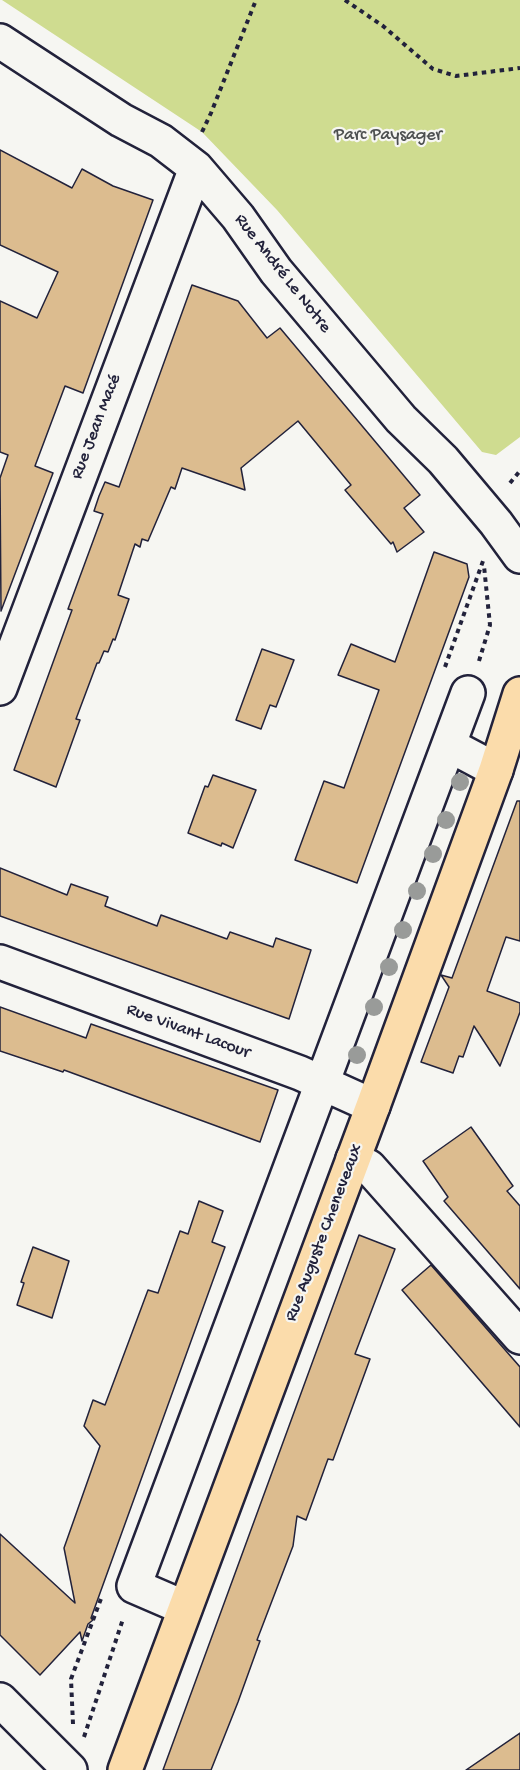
<!DOCTYPE html>
<html>
<head>
<meta charset="utf-8">
<style>
	body { margin:0 }
	canvas { display:block; background:#f6f6f2 }
</style>
</head>
<body>
<canvas width="520" height="1770"></canvas>
<script>
const ctx = document.querySelector('canvas').getContext('2d');
ctx.lineJoin = 'round';
function fillPath(path, color) { ctx.fillStyle = color; ctx.fill(path, 'evenodd'); }
function stroke(path, color, width, dash) { ctx.strokeStyle = color; ctx.lineWidth = width; ctx.lineCap = dash ? 'butt' : 'round'; ctx.setLineDash(dash || []); ctx.stroke(path); }
function write(font, color, halo, rows, align = 'center') {
  ctx.font = font + ' "Gochi Hand",sans-serif'; ctx.lineWidth = 4.5; ctx.setLineDash([]); ctx.textBaseline = 'middle'; ctx.strokeStyle = halo; ctx.fillStyle = color; for (const [text, x, y, turn = 0] of rows) {
    ctx.save(); ctx.translate(x, y); ctx.rotate((+turn || 0) * Math.PI / 180); ctx.textAlign = isNaN(turn) ? turn : align; if (halo) ctx.strokeText(text, 0, 0); ctx.fillText(text, 0, 0); ctx.restore();
  }
}
fillPath(new Path2D(`
	M 2,0 L 520,0 L 520,437 L 496,455 L 482,452 L 277,210 L 202,132 Z`), '#cfdc90');
const building = new Path2D(`
	M 0,150 L 72,188 L 82,169 L 113,186 L 153,200 L 83,393 L 65,386 L 35,466 L 53,473 L 1,611 L 0,478 L 8,455 L 0,452 L 0,301 L 37,318 L 58,272 L 0,245 Z
	M 192,285 L 238,301 L 267,338 L 280,328 L 420,495 L 404,508 L 424,532 L 397,552 L 393,542 L 391,544 L 345,490 L 351,485 L 298,421 L 241,468 L 245,490 L 182,468 L 175,489 L 171,487 L 148,541 L 142,539 L 140,547 L 135,544 L 118,595 L 129,599 L 115,640 L 113,639 L 108,652 L 104,651 L 99,663 L 97,663 L 76,719 L 80,720 L 56,787 L 14,770 L 72,610 L 68,609 L 103,514 L 94,511 L 99,496 L 105,482 L 119,487 Z
	M 434,552 L 467,564 L 469,577 L 357,883 L 295,860 L 324,781 L 344,788 L 379,690 L 338,675 L 351,644 L 395,662 Z
	M 262,649 L 294,660 L 276,707 L 270,705 L 261,729 L 236,720 Z
	M 213,775 L 256,790 L 233,848 L 222,843 L 221,846 L 188,833 L 205,786 L 208,787 Z
	M 517,801 L 520,801 L 520,941 L 506,937 L 487,991 L 520,1003 L 520,1012 L 500,1066 L 474,1026 L 463,1057 L 459,1056 L 453,1073 L 421,1062 L 449,987 L 441,975 L 452,978 Z
	M 0,868 L 67,895 L 71,884 L 108,897 L 105,906 L 157,926 L 161,915 L 227,939 L 230,932 L 273,947 L 276,938 L 311,950 L 289,1019 L 0,916 Z
	M 0,1007 L 86,1038 L 91,1024 L 278,1090 L 260,1142 L 64,1070 L 63,1072 L 0,1051 Z
	M 471,1127 L 513,1186 L 507,1191 L 520,1206 L 520,1289 L 444,1201 L 448,1197 L 423,1161 Z
	M 199,1201 L 223,1211 L 212,1242 L 225,1247 L 91,1618 L 93,1620 L 88,1624 L 82,1641 L 80,1632 L 40,1675 L 0,1635 L 0,1534 L 75,1603 L 64,1548 L 100,1446 L 84,1426 L 93,1400 L 105,1405 L 148,1290 L 158,1293 L 180,1231 L 188,1234 Z
	M 359,1235 L 395,1249 L 355,1354 L 370,1359 L 333,1460 L 328,1459 L 306,1520 L 297,1516 L 293,1546 L 257,1640 L 260,1641 L 238,1702 L 211,1770 L 163,1770 Z
	M 33,1247 L 69,1261 L 52,1318 L 17,1305 L 24,1283 L 21,1282 Z
	M 431,1265 L 520,1367 L 520,1427 L 402,1290 Z
	M 520,1733 L 520,1770 L 466,1770 Z`);
fillPath(building, '#dcbc8f');
stroke(building, '#22223b', 1.5);
const minor = new Path2D(`
	M 0,41 L 121,120 L 161,141 L 196,168 L 238,217 L 276,271 L 401,419 L 443,460 L 496,523 L 520,556
	M 0,688 L 196,168
	M 449,745 L 496,770
	M 0,962 L 300,1073 L 373,1106
	M 353,1159 L 369,1167 L 520,1337
	M 185,1608 L 134,1586 L 468,693
	M 0,1700 L 70,1770`);
const major = new Path2D(`
	M 125,1770 L 373,1106 L 496,770 L 520,694`);
stroke(minor, '#22223b', 38);
stroke(major, '#22223b', 38);
stroke(new Path2D(`
	M 345,0 L 383,26 L 433,69 L 456,76 L 520,68
	M 202,132 L 211,113 L 256,0
	M 510,483 L 520,471
	M 479,661 L 490,625 L 484,566
	M 445,667 L 483,561
	M 73,1724 L 71,1679 L 102,1596
	M 84,1737 L 123,1619`), '#22223b', 4, [4.5, 4.5]);
stroke(minor, '#f6f6f2', 33);
stroke(major, '#fbdcab', 33);
ctx.fillStyle = '#999b99';
for (const [x, y] of [
	[460,782],
	[446,820],
	[433,854],
	[417,891],
	[403,930],
	[389,967],
	[374,1007],
	[357,1055]
]) { ctx.beginPath(); ctx.arc(x, y, 9, 0, 2 * Math.PI); ctx.fill(); }
write('18px', '#4d5050', '#f6f6f2', [
	["Parc Paysager",388,136]
]);
write('18px', '#22223b', '#f6f6f2', [
	["Rue André Le Notre",282,274,52],
	["Rue Jean Macé",97,427,-69],
	["Rue Vivant Lacour",188,1032,20],
	["Rue Auguste Cheneveaux",325,1233,-69]
]);
</script>
</body>
</html>
